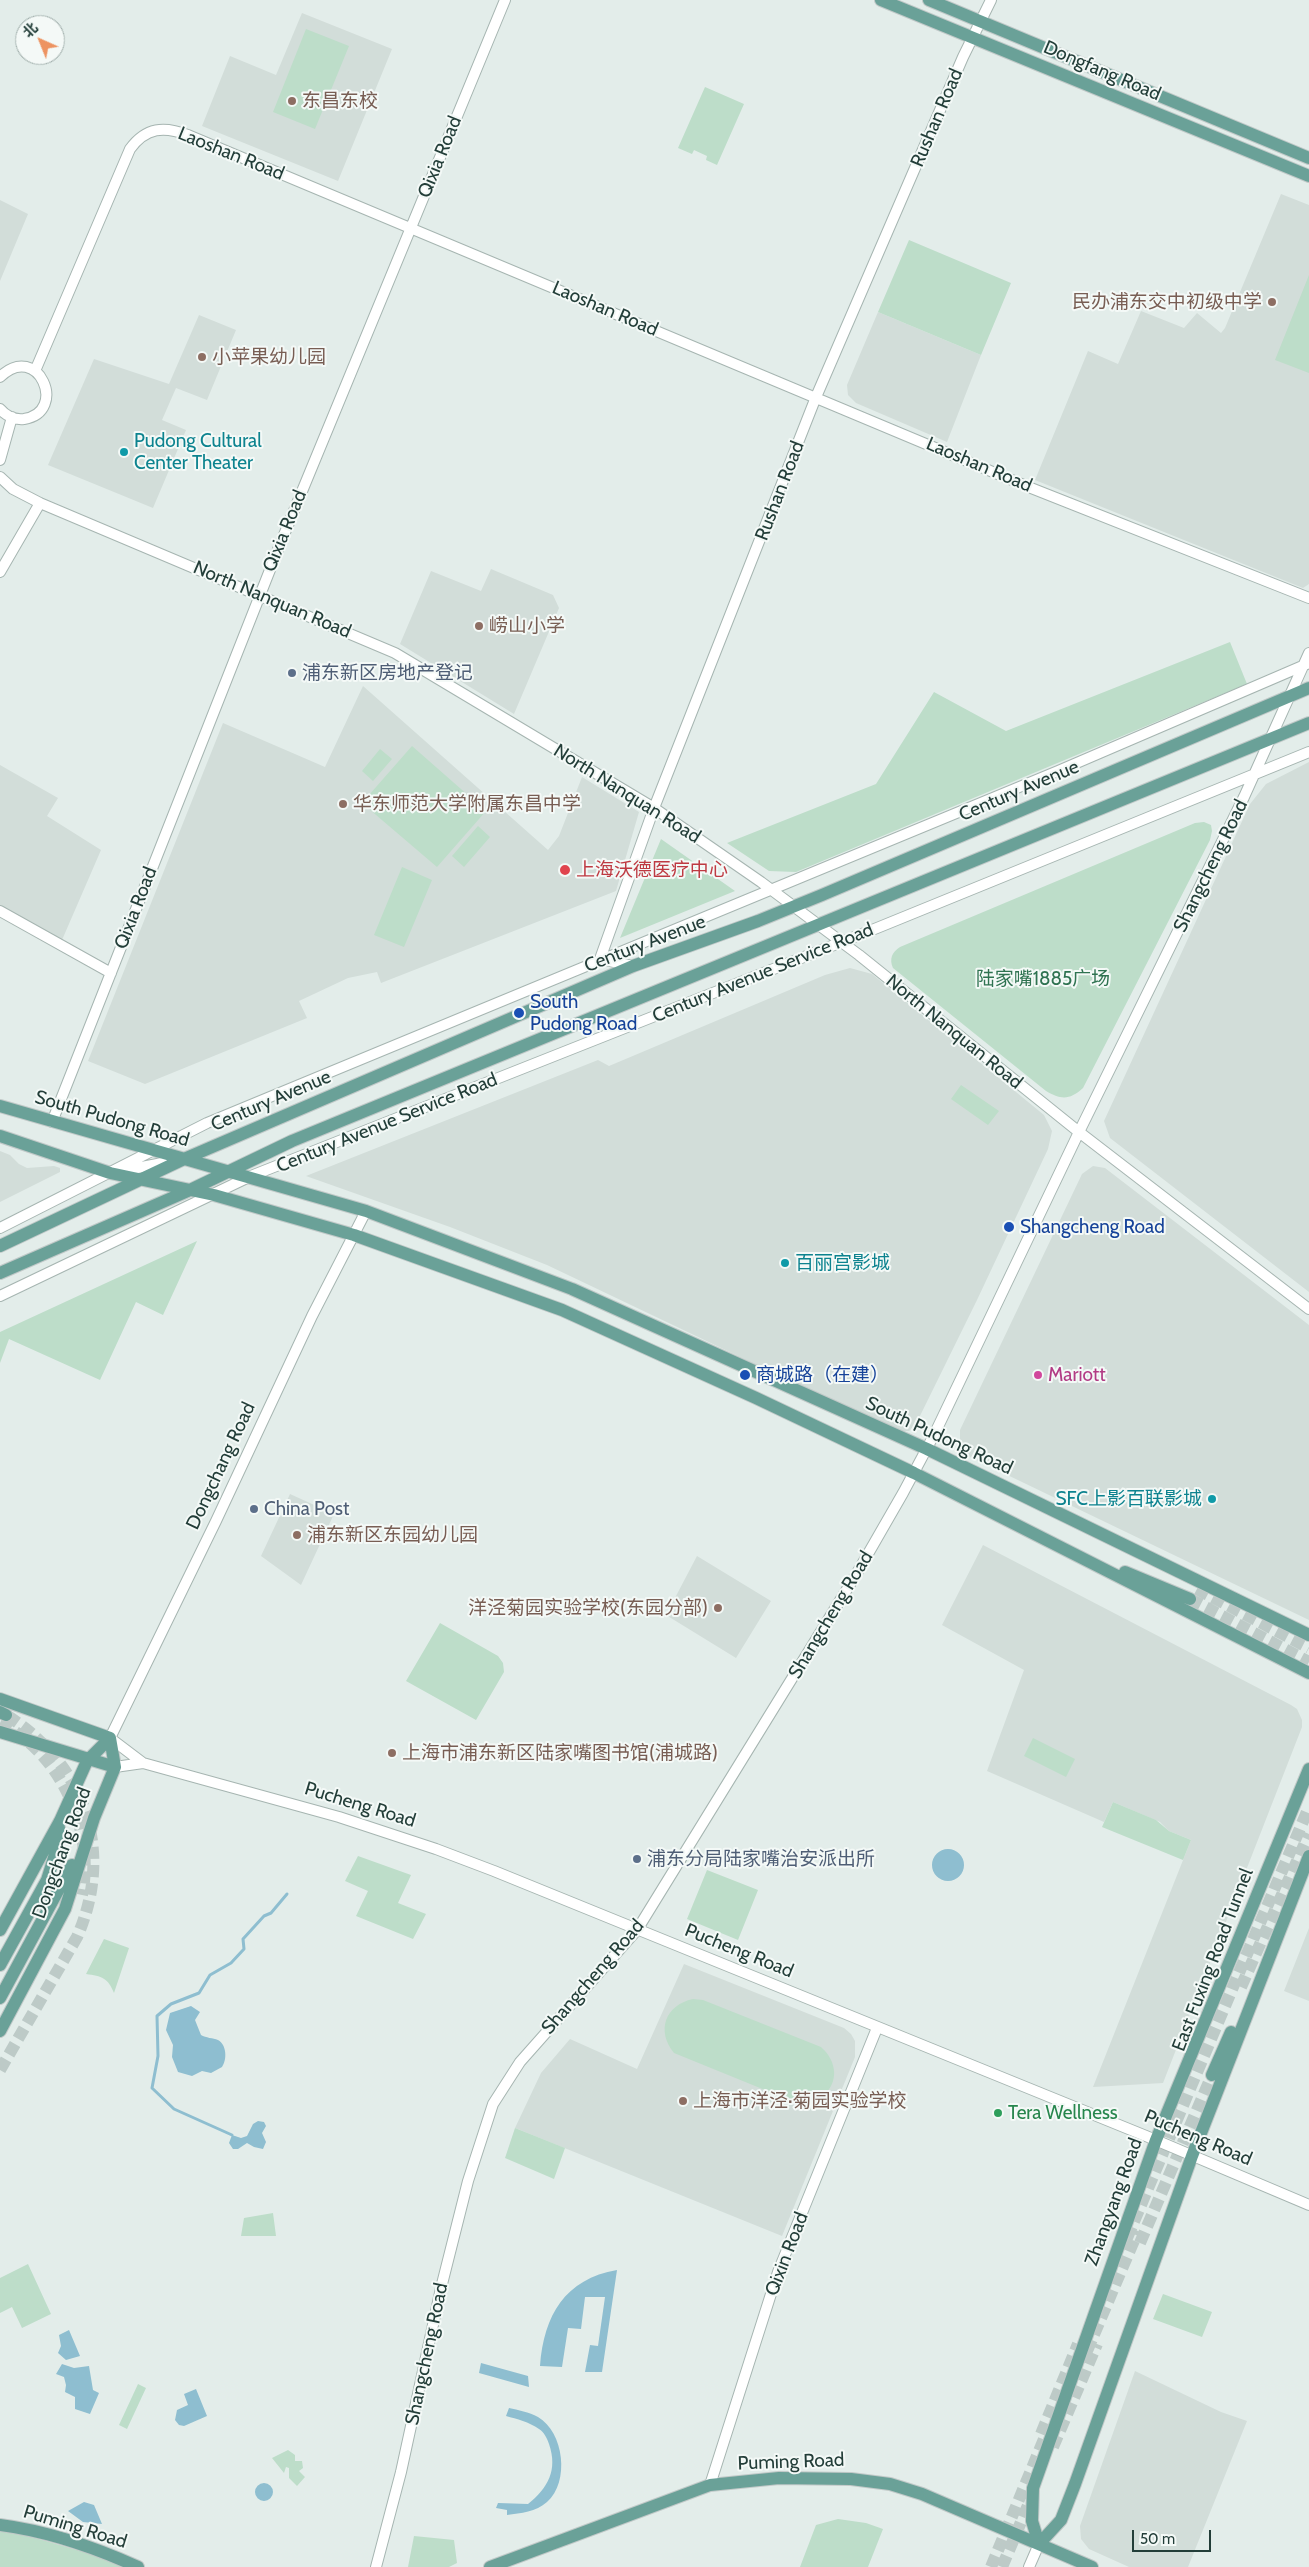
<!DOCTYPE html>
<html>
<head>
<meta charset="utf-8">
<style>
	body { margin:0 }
	#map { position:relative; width:1309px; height:2567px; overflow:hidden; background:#e3edea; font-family:Cabin,"Noto Sans SC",sans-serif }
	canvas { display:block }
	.north { position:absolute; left:15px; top:15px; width:50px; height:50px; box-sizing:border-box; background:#f4f9f7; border:1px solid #a0aeab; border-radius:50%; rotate:316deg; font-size:14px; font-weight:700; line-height:20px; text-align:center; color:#233e39 }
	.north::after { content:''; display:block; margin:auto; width:18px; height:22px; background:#ed9361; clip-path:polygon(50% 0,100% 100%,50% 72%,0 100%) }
	.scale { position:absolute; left:1132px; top:2530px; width:79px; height:22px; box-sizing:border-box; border:2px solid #233e39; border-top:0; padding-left:6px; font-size:15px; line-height:18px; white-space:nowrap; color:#233e39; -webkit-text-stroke:4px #f4f9f7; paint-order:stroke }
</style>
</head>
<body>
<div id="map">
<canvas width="1309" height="2567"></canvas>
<div class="north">北</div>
<div class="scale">50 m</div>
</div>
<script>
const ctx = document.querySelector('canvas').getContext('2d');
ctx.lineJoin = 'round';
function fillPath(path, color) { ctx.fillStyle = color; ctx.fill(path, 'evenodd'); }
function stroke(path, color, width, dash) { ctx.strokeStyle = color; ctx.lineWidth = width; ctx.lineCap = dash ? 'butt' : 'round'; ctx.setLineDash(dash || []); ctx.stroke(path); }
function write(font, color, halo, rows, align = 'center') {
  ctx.font = font + ' Cabin,"Noto Sans SC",sans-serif'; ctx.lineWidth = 4; ctx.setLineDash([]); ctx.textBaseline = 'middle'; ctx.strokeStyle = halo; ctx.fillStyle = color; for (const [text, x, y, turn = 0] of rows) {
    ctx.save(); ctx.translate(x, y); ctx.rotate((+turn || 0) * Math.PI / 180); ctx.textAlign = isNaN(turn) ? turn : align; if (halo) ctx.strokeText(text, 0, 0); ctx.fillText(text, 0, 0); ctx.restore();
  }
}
fillPath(new Path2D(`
	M 302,13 L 392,49 L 338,181 L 202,126 L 230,56 L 276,75 Z
	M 1281,194 L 1309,205 L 1309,584 L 1303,588 L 1035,480 L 1088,351 L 1118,364 L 1141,311 L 1184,328 L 1197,313 L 1221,333 L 1225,328 Z
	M 0,200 L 28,214 L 0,281 Z
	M 878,312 L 981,355 L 947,442 L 856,403 L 848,395 L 847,385 Z
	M 199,315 L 236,330 L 207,400 L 176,388 L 162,420 L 186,430 L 153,508 L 48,465 L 94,359 L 169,384 Z
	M 491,569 L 553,595 L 559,608 L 514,714 L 400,644 L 431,571 L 481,591 Z
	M 363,686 L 548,850 L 559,836 L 582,777 L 639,812 L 616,891 L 381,983 L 377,972 L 348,978 L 299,1001 L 307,1018 L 145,1084 L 88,1061 L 223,723 L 325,767 Z
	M 1309,762 L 1309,1292 L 1110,1138 L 1104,1121 L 1250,804 L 1266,784 Z
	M 0,765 L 58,798 L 47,816 L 101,850 L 62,940 L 0,906 Z
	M 850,968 L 872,974 L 1044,1115 L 1052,1131 L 1048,1149 L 977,1300 L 916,1424 L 909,1431 L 900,1431 L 801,1386 L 547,1265 L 450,1227 L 306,1176 L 598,1060 L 609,1066 L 825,975 Z
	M 0,1151 L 10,1155 L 19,1164 L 27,1168 L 54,1166 L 60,1168 L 60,1172 L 0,1202 Z
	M 1093,1166 L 1105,1168 L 1309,1325 L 1309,1620 L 970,1457 L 960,1445 L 960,1430 L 1082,1174 Z
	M 290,1494 L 334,1514 L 301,1585 L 261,1556 Z
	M 983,1545 L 1291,1705 L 1297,1709 L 1302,1720 L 1302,1727 L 1163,2083 L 1093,2087 L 1191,1840 L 1169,1831 L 1160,1822 L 1113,1802 L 1104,1822 L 987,1771 L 1024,1670 L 942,1625 Z
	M 697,1556 L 771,1601 L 736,1658 L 666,1615 Z
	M 1309,1928 L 1309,2001 L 1284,1991 Z
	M 684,1964 L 844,2028 L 851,2034 L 855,2041 L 855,2057 L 782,2236 L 515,2128 L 541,2073 L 570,2039 L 637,2069 Z
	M 1135,2371 L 1221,2412 L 1247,2421 L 1188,2567 L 1129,2567 L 1089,2549 L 1081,2539 L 1080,2526 Z`), '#d2ddd9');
fillPath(new Path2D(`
	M 306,29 L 349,46 L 315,129 L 273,112 Z
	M 705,87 L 744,104 L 717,165 L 706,160 L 707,156 L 694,150 L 692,154 L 678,148 Z
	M 909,240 L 1011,283 L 981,355 L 878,312 Z
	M 1309,275 L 1309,373 L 1275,360 Z
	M 1230,642 L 1247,684 L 796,872 L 769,871 L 727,843 L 876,784 L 934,692 L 1006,731 Z
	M 412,746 L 486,811 L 437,867 L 362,803 Z
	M 380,749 L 392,759 L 373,781 L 362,771 Z
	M 1204,822 L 1211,825 L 1212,831 L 1210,840 L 1083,1088 C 1070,1100 1061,1100 1046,1091 L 893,968 C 889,959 892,952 900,947 L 1195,823 Z
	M 478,826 L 490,837 L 464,867 L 452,856 Z
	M 661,839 L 735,891 L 620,938 Z
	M 402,867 L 432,880 L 404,947 L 374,935 Z
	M 961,1085 L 999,1111 L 988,1125 L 951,1099 Z
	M 197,1241 L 163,1315 L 136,1302 L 100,1380 L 9,1339 L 0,1363 L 0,1332 Z
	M 440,1623 L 498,1656 L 503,1663 L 504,1672 L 476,1720 L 406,1681 Z
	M 1033,1738 L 1075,1759 L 1066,1777 L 1024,1756 Z
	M 1113,1802 L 1156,1820 L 1169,1831 L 1191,1840 L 1183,1860 L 1102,1827 Z
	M 358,1856 L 411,1875 L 398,1903 L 426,1914 L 413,1939 L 356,1916 L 368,1891 L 345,1881 Z
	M 707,1870 L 758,1890 L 738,1940 L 687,1919 Z
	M 104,1939 L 129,1948 L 114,1993 C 108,1978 102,1976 86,1974 Z
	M 693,1999 L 703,2000 L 821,2047 C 849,2072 829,2109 792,2101 L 674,2053 C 656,2031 665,2005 693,1999 Z
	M 515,2128 L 565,2148 L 554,2179 L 505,2158 Z
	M 273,2213 L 276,2236 L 241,2236 L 244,2218 Z
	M 28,2264 L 51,2314 L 22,2328 L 12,2307 L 0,2313 L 0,2278 Z
	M 1163,2294 L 1212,2312 L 1202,2337 L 1153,2319 Z
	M 138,2384 L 146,2388 L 127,2429 L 119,2425 Z
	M 288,2450 L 295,2455 L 295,2461 L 302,2461 L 303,2468 L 299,2471 L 305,2477 L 297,2486 L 289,2478 L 289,2468 L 286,2467 L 284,2473 L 272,2458 Z
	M 838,2519 L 866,2523 L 883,2529 L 868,2567 L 800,2567 L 816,2525 Z
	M 0,2530 L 14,2532 L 102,2557 L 125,2567 L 0,2567 Z
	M 414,2536 L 454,2540 L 457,2563 L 449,2567 L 408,2567 Z`), '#bdddc9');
fillPath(new Path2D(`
	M932 1865a16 16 0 1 1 32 0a16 16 0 1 1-32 0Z
	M 191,2006 L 200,2012 L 195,2020 L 201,2035 C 206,2038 213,2038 218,2040 C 227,2045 227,2060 222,2067 L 211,2073 L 202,2071 L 192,2076 L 178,2072 L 172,2057 L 173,2045 L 166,2030 L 170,2013 Z
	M 258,2121 L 264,2122 L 266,2126 L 262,2133 L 266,2142 L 263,2149 L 254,2147 L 247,2143 L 238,2149 L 233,2149 L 229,2143 L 232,2135 L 241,2138 L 247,2136 L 253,2124 Z
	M 617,2270 L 602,2372 L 585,2372 L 590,2345 L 598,2346 L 605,2297 L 585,2297 L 581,2329 L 568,2328 L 562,2367 L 540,2366 C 544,2315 565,2279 617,2270 Z
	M 69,2330 L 80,2356 L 66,2360 L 58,2353 L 61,2346 L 59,2335 Z
	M 481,2363 L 528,2376 L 529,2387 L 479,2373 Z
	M 62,2364 L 74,2368 L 89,2366 L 93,2390 L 99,2393 L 90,2414 L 75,2409 L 75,2397 L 65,2392 L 66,2385 L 64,2377 L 56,2374 Z
	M 196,2389 L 207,2416 L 184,2426 L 179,2425 L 175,2420 L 177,2410 L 188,2405 L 184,2394 Z
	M 509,2408 C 518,2410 529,2412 538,2417 C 564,2432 570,2482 547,2502 C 536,2512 521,2513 507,2515 L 507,2510 L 496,2508 L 498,2503 L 528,2504 C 548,2488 558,2470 549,2444 C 547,2438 544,2432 539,2429 C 529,2422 517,2419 506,2416 Z
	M255 2492a9 9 0 1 1 18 0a9 9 0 1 1-18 0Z
	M 84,2502 L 94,2505 L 102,2524 L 83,2522 L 68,2511 Z`), '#8ebed0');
stroke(new Path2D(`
	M 232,2135 L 174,2109 L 152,2088 L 158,2056 L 157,2016 L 171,2004 L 199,1993 L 210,1975 L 231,1963 L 244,1949 L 243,1939 L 264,1916 L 271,1913 L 287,1894`), '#8ebed0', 3);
stroke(new Path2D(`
	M 1197,1589 L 1309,1648
	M 1190,1599 L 1309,1662
	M 0,1723 C 61,1753 95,1829 82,1895
	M 1241,1987 L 1309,1834
	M 0,2070 L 77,1937 C 115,1851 85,1764 6,1715
	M 1127,2238 L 1309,1807
	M 1140,2243 L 1212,2075
	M 1087,2351 L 1138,2231
	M 1041,2434 L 1078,2344
	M 1053,2447 L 1097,2344
	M 991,2567 L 1049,2427
	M 1002,2567 L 1032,2496`), '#bdcac7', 12, [12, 6]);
const minor = new Path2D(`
	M 35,371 L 130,149 C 146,127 164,126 188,135 L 1031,488 L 1309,598
	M 0,377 C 38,340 69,412 24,419 C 15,420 6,416 0,409
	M 0,460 L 12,417
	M 0,477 L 13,489 L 40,503 L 395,653 L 654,808 L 761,882 L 859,955 L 1079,1132 L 1309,1309
	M 0,572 L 40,503
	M 0,911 L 111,973
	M 600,959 L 654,808 L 816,397 L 963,57 L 991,0
	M 600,959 L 633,966
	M 52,1122 L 279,547 L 505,0
	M 121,1171 L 173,1161
	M 366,1211 L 312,1316 L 216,1521 L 110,1738 L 143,1763 L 339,1817 L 436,1849 L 494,1871 L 1146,2136 L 1309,2205
	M 0,1228 L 207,1123 L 1058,771 L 1307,664
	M 0,1296 L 251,1176 L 877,928 L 1309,752
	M 115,1767 L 143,1763
	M 710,2485 L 778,2272 L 877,2028
	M 376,2567 L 401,2472 L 441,2288 L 468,2181 L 493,2104 L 520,2062 L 637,1930 L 857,1573 L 903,1493 L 935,1433 L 1079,1132 L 1244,797 L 1309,653
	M 1029,2567 L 1039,2544`);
const major = new Path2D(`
	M 881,0 L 1309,176
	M 929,0 L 1309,158
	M 0,1106 L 366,1211 L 572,1289 L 927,1449 L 1309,1635
	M 0,1136 L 110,1173 L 214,1195 L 354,1235 L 562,1310 L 756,1398 L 914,1473 L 1309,1673
	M 0,1246 L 184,1159 L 633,966 L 758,921 L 822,895 L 1309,688
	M 0,1273 L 190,1190 L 292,1141 L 1309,723
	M 1125,1572 L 1190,1599
	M 0,1699 L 110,1738
	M 0,1712 L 6,1715
	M 0,1732 L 115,1767
	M 0,1930 L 60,1821 L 87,1761 L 110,1738
	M 0,1965 L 47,1880 L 56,1851 L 59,1828
	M 0,1998 L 72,1865
	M 0,2031 L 65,1909 L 94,1818 L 115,1767 L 110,1738
	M 1212,2075 L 1231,2032
	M 0,2525 C 47,2531 96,2548 138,2567
	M 1039,2544 L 1032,2521 L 1033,2488 L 1156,2140 L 1309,1769
	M 1039,2544 L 1061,2520 L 1075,2484 L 1192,2156 L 1309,1856
	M 490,2567 L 710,2485 L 779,2478 L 851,2479 L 890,2484 L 922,2494 L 1092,2567`);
stroke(minor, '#a6b5b1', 12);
stroke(major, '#c1c9c8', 14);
stroke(minor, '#fff', 10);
stroke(major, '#6aa198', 12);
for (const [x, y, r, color] of [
	[292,101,5,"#8d6e63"],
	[1272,302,5,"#8d6e63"],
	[202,357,5,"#8d6e63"],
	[124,452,5,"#0f9aa8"],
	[479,626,5,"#8d6e63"],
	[292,673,5,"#5c6f8a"],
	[343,804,5,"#8d6e63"],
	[565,870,6,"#e0444e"],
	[519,1013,6,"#1a4fb4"],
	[1009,1227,6,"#1a4fb4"],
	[785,1263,5,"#0f9aa8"],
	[745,1375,6,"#1a4fb4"],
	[1038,1375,5,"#d1479c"],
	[1212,1499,5,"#0f9aa8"],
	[254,1509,5,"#5c6f8a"],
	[297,1535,5,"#8d6e63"],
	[718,1608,5,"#8d6e63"],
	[392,1753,5,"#8d6e63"],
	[637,1859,5,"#5c6f8a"],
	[683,2101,5,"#8d6e63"],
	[998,2113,5,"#2e9e5b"]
]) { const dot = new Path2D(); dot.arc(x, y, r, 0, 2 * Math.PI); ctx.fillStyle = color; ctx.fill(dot); stroke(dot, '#f4f9f7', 2); }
write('19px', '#233e39', '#f4f9f7', [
	["Dongfang Road",1102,71,23],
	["Rushan Road",937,118,-67],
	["Laoshan Road",231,154,22],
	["Qixia Road",440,157,-68],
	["Laoshan Road",605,309,23],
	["Laoshan Road",979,465,23],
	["Rushan Road",780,491,-69],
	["Qixia Road",285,531,-68],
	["North Nanquan Road",272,600,23],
	["Century Avenue",1019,791,-23],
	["North Nanquan Road",627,794,32],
	["Shangcheng Road",1211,866,-64],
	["Qixia Road",136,908,-69],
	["Century Avenue",645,944,-21],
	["Century Avenue Service Road",763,973,-22],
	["North Nanquan Road",954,1032,39],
	["Century Avenue",271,1101,-23],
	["South Pudong Road",112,1119,16],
	["Century Avenue Service Road",387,1123,-22],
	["South Pudong Road",939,1436,25],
	["Dongchang Road",221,1466,-65],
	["Shangcheng Road",831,1615,-59],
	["Pucheng Road",360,1805,17],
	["Dongchang Road",62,1853,-70],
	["Pucheng Road",739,1951,22],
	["East Fuxing Road Tunnel",1213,1960,-69],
	["Shangcheng Road",593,1977,-49],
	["Pucheng Road",1198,2138,23],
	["Zhangyang Road",1114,2202,-70],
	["Qixin Road",787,2254,-69],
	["Shangcheng Road",427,2354,-78],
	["Puming Road",791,2462,-2],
	["Puming Road",75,2527,17]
]);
write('19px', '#785e54', '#f4f9f7', [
	["东昌东校",302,101],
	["民办浦东交中初级中学",1262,302,"right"],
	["小苹果幼儿园",212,357],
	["崂山小学",489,626],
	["华东师范大学附属东昌中学",353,804],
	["浦东新区东园幼儿园",307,1535],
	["洋泾菊园实验学校(东园分部)",708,1608,"right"],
	["上海市浦东新区陆家嘴图书馆(浦城路)",402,1753],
	["上海市洋泾·菊园实验学校",693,2101]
], 'left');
write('19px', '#0d838f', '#f4f9f7', [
	["Pudong Cultural",134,441],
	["Center Theater",134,463],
	["百丽宫影城",795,1263],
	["SFC上影百联影城",1202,1499,"right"]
], 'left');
write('19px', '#4e5e75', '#f4f9f7', [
	["浦东新区房地产登记",302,673],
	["China Post",264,1509],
	["浦东分局陆家嘴治安派出所",647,1859]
], 'left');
write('19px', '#be3a42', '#f4f9f7', [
	["上海沃德医疗中心",576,870]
], 'left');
write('19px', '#2f7351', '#f4f9f7', [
	["陆家嘴1885广场",1043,979]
]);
write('19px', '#164399', '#f4f9f7', [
	["South",530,1002],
	["Pudong Road",530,1024],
	["Shangcheng Road",1020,1227],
	["商城路（在建）",756,1375]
], 'left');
write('19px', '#b23c85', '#f4f9f7', [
	["Mariott",1048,1375]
], 'left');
write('19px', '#27864d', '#f4f9f7', [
	["Tera Wellness",1008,2113]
], 'left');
</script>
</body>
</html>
